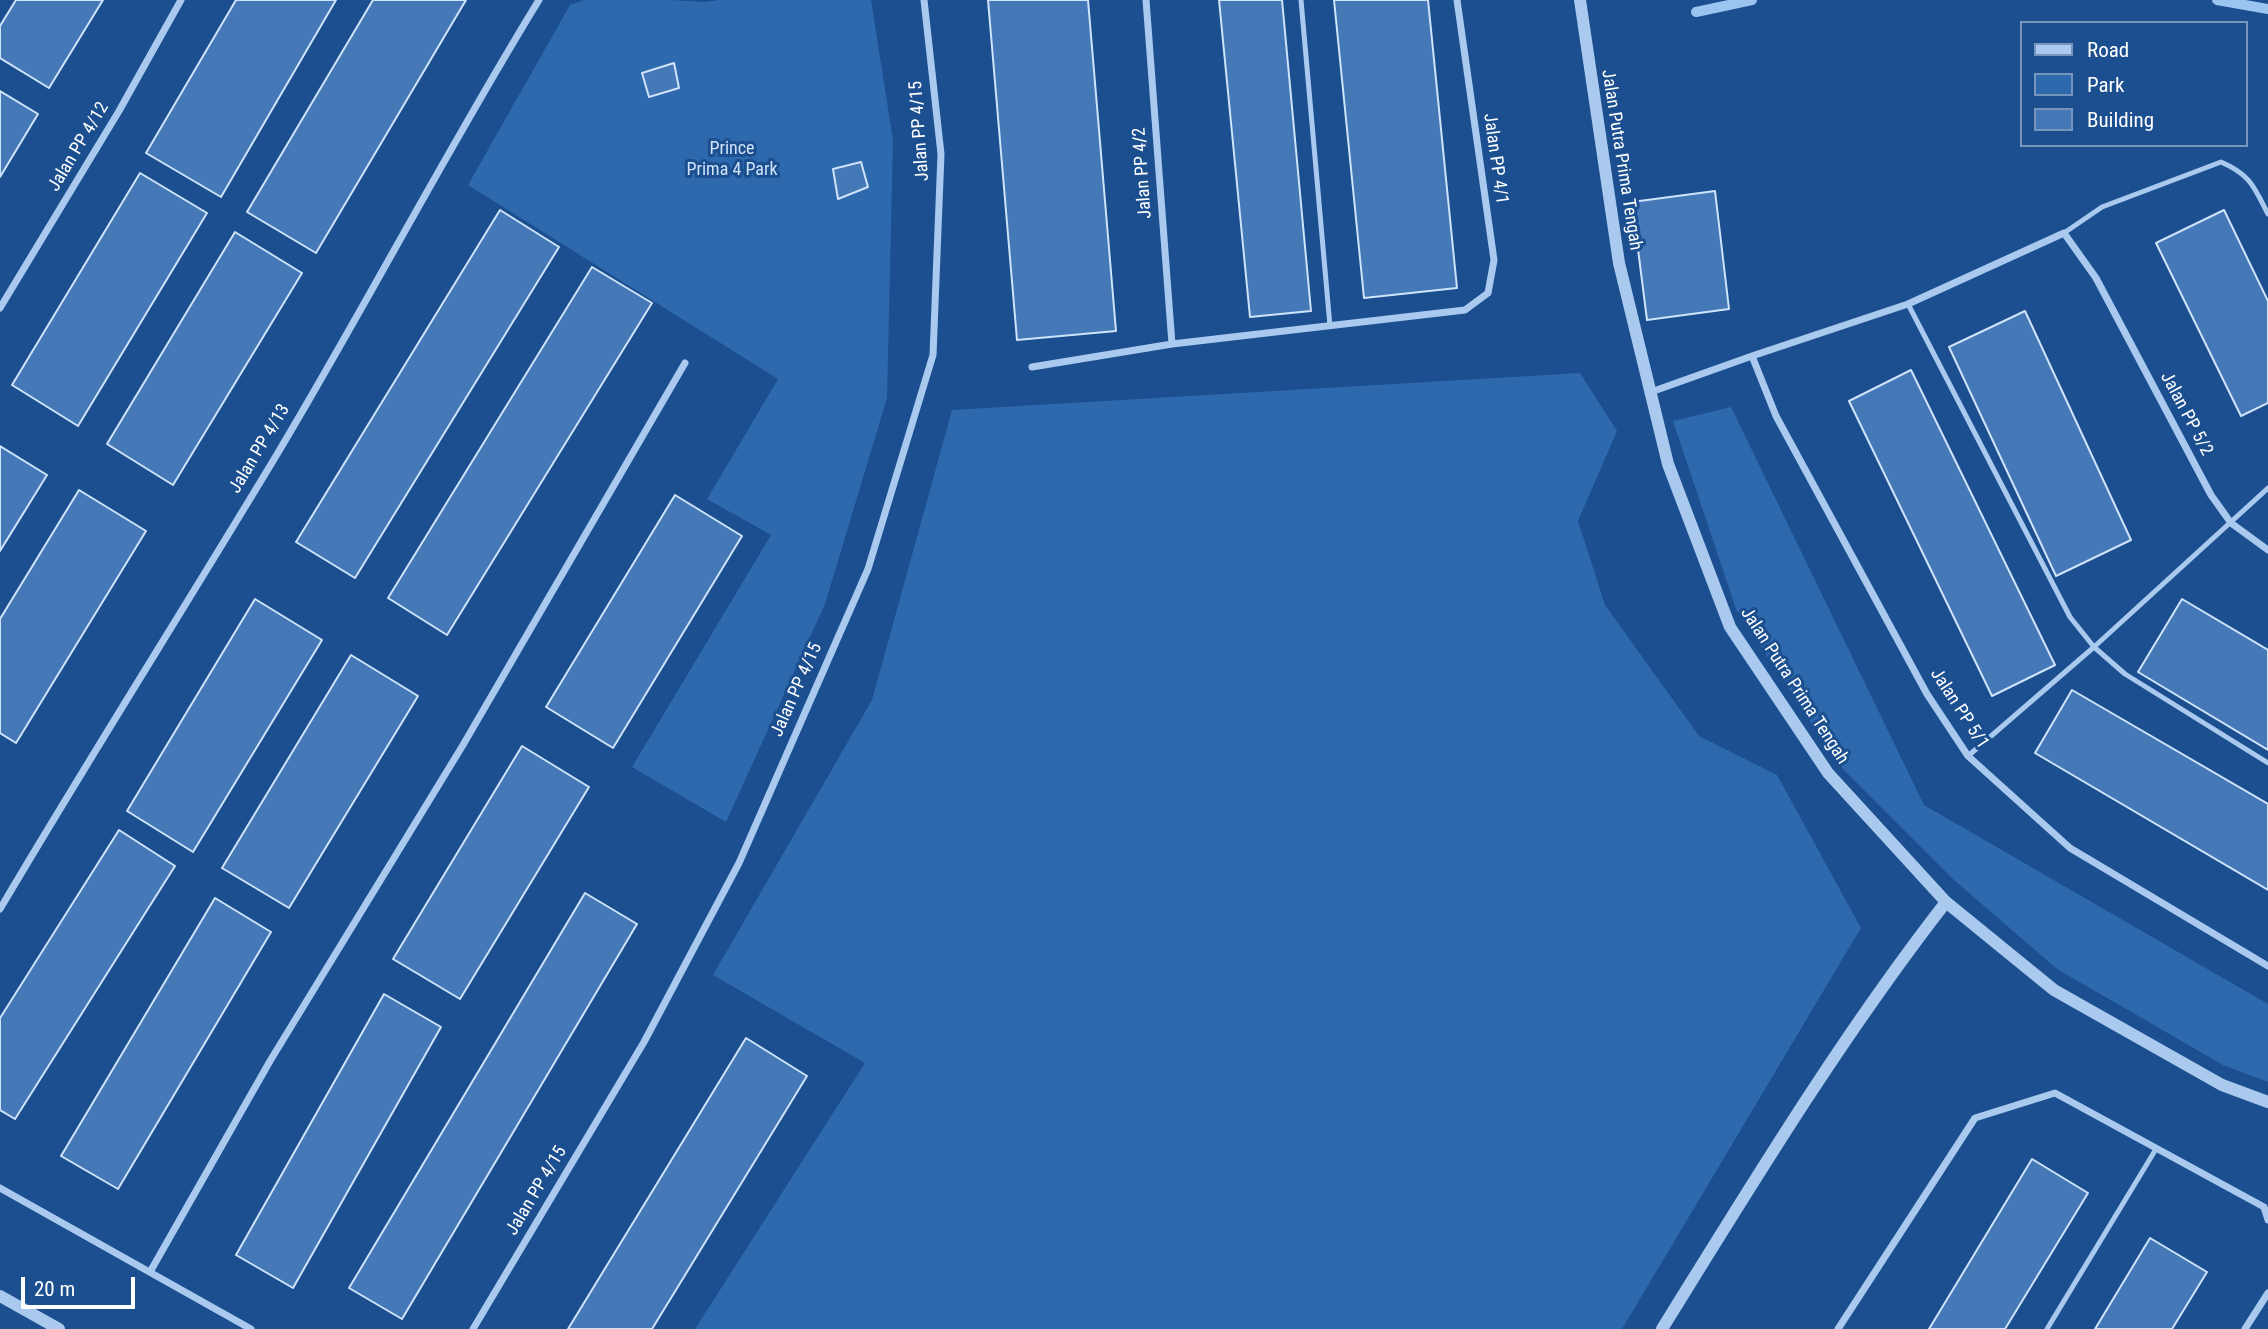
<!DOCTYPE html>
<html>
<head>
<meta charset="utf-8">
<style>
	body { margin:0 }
	#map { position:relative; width:2268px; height:1329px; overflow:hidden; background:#1b4f8f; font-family:"Roboto Condensed",sans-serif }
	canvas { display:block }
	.legend { position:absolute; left:2020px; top:21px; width:228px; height:126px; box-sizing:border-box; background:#1b4f8f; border:2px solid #7695bc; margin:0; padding:9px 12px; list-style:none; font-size:21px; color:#fff }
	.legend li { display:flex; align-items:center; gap:14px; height:35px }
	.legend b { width:35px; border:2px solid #7695bc }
	.scale { position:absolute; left:21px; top:1277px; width:114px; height:32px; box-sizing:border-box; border:4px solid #fff; border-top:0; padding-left:9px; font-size:21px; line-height:24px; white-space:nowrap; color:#fff; -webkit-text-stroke:5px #1b4f8f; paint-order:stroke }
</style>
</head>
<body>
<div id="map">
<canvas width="2268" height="1329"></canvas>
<ul class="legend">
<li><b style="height:9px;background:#a9c9ee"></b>Road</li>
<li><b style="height:19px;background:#2e69ad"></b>Park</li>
<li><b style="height:19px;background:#4478b7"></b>Building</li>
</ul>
<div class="scale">20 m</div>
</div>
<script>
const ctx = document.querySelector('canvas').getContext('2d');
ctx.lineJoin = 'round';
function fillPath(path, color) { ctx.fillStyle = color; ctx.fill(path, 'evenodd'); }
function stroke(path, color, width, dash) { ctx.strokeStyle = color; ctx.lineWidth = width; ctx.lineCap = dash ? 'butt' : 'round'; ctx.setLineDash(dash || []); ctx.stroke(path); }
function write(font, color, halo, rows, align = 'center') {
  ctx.font = font + ' "Roboto Condensed",sans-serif'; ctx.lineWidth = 6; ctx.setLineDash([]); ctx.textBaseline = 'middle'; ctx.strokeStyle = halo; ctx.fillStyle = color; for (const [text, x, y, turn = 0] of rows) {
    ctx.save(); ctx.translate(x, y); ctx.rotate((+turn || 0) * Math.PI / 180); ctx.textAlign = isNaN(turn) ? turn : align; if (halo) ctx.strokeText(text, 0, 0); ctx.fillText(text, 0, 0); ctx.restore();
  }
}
fillPath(new Path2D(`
	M 584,0 L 670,0 L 705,2 L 719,0 L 871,0 L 893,140 L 887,398 L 825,604 L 726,822 L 632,767 L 771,535 L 707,499 L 778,379 L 468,185 L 570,5 Z
	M 1580,373 L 1617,431 L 1578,521 L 1605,605 L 1699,736 L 1777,775 L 1861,928 L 1622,1329 L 695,1329 L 865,1063 L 713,975 L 872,700 L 952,410 Z
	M 1731,407 L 1924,805 L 2268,1004 L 2268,1082 L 2223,1065 L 2057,969 L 1954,880 L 1839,765 L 1736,609 L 1673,421 Z`), '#2e69ad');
stroke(new Path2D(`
	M 2217,0 L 2268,9
	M 1696,12 L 1752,0`), '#9cc4f0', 10);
const building = new Path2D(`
	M 16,0 L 103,0 L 49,88 L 0,58 L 0,26 Z
	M 236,0 L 336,0 L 221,197 L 146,153 Z
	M 373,0 L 466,0 L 316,253 L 247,212 Z
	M 988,0 L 1088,0 L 1116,331 L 1017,340 Z
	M 1219,0 L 1282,0 L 1311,311 L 1250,317 Z
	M 1334,0 L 1428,0 L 1457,288 L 1364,298 Z
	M 674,63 L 679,88 L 649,97 L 642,73 Z
	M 0,91 L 38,114 L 0,177 Z
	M 861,162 L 868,187 L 838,199 L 833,169 Z
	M 140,173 L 207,213 L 78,426 L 12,385 Z
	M 1715,191 L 1729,309 L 1647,320 L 1632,202 Z
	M 500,210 L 559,247 L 355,578 L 296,542 Z
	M 2224,210 L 2268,301 L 2268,403 L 2241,416 L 2156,243 Z
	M 235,232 L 302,273 L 173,485 L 107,444 Z
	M 592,267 L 652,303 L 447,635 L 388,598 Z
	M 2025,311 L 2131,540 L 2056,576 L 1949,347 Z
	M 1911,370 L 2055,665 L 1992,696 L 1849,401 Z
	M 0,446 L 47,475 L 0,551 Z
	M 79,490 L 146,531 L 16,743 L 0,733 L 0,619 Z
	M 675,495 L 742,536 L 613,748 L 546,707 Z
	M 255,599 L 322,640 L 193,852 L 127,811 Z
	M 2182,599 L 2268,650 L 2268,750 L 2138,672 Z
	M 351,655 L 418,696 L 289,908 L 222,868 Z
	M 2072,690 L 2268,804 L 2268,890 L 2035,753 Z
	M 522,746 L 589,787 L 460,999 L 393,959 Z
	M 119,830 L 175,866 L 15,1119 L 0,1110 L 0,1018 Z
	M 585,893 L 637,924 L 402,1319 L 349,1288 Z
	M 215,898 L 271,932 L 118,1189 L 61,1156 Z
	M 384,994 L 441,1027 L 293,1288 L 236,1255 Z
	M 746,1038 L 807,1076 L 652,1329 L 568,1329 Z
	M 2032,1159 L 2088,1193 L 2005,1329 L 1929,1329 Z
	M 2150,1238 L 2207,1272 L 2172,1329 L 2095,1329 Z`);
fillPath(building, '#4478b7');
stroke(building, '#cfe3fa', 2);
stroke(new Path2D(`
	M 1301,0 L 1330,326
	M 2064,233 L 2102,207 L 2221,162 C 2251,175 2254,187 2268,214
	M 1908,304 L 2070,617 L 2094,647 L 2125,674 L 2268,763
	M 1968,756 L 2094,647 L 2268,488
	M 2047,1329 L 2156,1149`), '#a9c9ee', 5);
stroke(new Path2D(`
	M 1146,0 L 1172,344
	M 0,308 L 119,111 L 181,0
	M 1752,356 L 1776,416 L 1927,694 L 1968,756 L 2070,848 L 2268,966
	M 1032,367 L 1172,344 L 1465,310 L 1488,293 L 1494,260 L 1457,0
	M 1651,392 L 1752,356 L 1908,304 L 2064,233 L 2096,278 L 2211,495 L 2231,523 L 2268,550
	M 0,909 C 91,755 187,604 279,451 C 368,302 448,148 539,0
	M 0,1188 L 251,1329
	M 150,1272 L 270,1061 L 463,745 L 685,363
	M 473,1329 L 644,1042 L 739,863 L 868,569 L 933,355 L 941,154 L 924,0
	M 1838,1329 L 1975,1118 L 2055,1093 L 2264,1207 L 2268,1220
	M 2245,1329 L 2268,1293`), '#a9c9ee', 7);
stroke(new Path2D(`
	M 1580,0 L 1619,263 L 1668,464 L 1730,627 L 1828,773 L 1946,902 L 2054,990 L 2222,1085 L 2268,1102
	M 0,1296 L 59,1329
	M 1662,1329 C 1752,1184 1841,1037 1946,902`), '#a9c9ee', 12);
write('18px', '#fff', '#1b4f8f', [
	["Jalan PP 4/15",920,131,-94],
	["Jalan PP 4/12",79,147,-59],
	["Jalan PP 4/1",1495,159,82],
	["Jalan Putra Prima Tengah",1621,160,81],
	["Jalan PP 4/2",1143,173,-94],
	["Jalan PP 5/2",2186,414,62],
	["Jalan PP 4/13",260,449,-59],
	["Jalan Putra Prima Tengah",1794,686,57],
	["Jalan PP 4/15",797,690,-66],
	["Jalan PP 5/1",1959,709,57],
	["Jalan PP 4/15",537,1191,-59]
]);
write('18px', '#cfe3fa', '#1b4f8f', [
	["Prince",732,149],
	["Prima 4 Park",732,170]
]);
</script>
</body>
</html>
